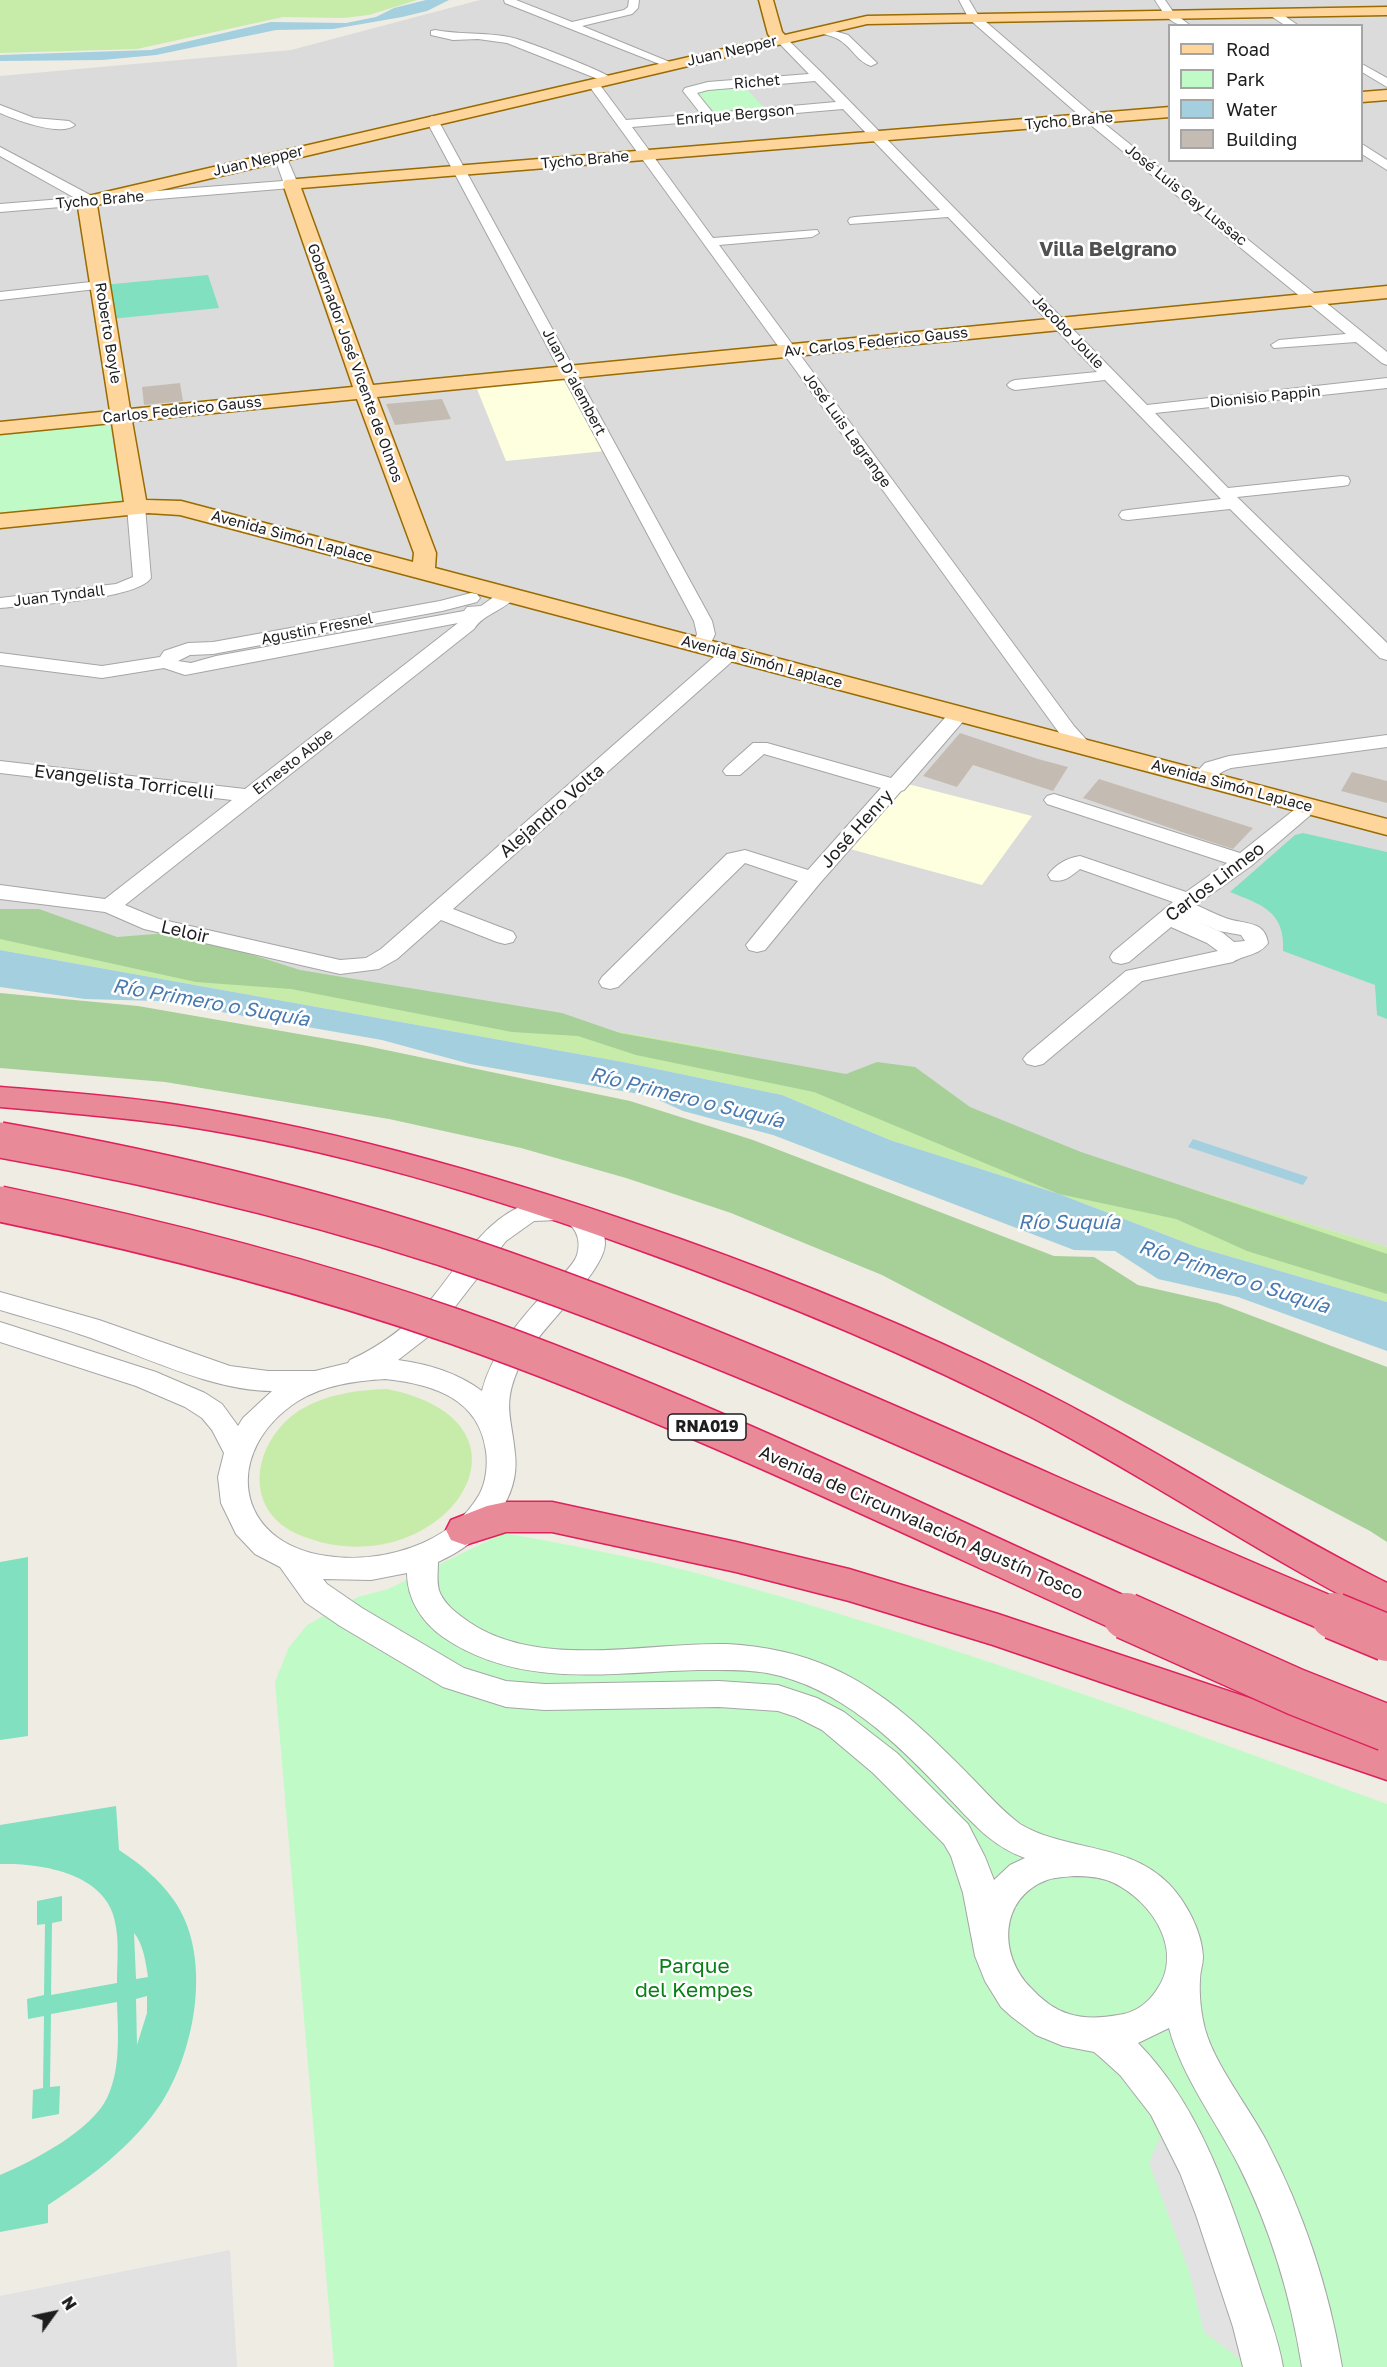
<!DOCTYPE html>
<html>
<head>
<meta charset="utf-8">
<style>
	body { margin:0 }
	#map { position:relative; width:1387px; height:2367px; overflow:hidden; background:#efece4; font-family:"Golos Text",sans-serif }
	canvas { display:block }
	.legend { position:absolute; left:1168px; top:24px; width:195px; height:138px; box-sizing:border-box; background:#fff; border:2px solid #a5a5a5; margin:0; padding:8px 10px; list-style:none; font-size:18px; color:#1e1e1e }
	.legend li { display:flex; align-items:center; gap:12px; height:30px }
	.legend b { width:30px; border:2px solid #a5a5a5 }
	.north { position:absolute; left:24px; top:2283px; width:60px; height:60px; -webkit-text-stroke:4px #fff; paint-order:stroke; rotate:57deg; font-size:16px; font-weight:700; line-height:24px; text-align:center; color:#1e1e1e }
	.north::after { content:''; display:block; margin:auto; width:21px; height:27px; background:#1e1e1e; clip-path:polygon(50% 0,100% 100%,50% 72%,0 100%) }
</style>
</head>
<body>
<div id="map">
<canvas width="1387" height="2367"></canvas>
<ul class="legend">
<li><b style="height:8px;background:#fed69b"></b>Road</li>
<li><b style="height:16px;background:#c0fbc7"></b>Park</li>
<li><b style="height:16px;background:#a3cfde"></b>Water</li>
<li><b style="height:16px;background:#c4bcb3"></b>Building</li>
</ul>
<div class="north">N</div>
</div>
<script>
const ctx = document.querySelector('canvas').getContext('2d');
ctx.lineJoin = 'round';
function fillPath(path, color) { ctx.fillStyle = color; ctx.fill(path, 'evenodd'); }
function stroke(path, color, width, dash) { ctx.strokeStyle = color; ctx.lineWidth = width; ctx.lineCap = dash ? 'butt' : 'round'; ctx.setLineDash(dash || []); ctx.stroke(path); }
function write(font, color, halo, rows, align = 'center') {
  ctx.font = font + ' "Golos Text",sans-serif'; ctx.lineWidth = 5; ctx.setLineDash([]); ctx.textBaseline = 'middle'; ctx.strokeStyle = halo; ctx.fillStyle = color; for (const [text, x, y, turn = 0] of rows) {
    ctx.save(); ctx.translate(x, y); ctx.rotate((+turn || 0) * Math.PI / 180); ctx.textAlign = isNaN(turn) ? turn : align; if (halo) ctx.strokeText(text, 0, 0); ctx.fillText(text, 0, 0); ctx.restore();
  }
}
fillPath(new Path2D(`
	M 480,0 L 1387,0 L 1387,1247 L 724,1050 L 0,924 L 0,76 L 291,50 ZM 1170,26 L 1362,26 L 1362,160 L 1170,160 Z`), '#dcdbdb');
fillPath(new Path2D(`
	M 562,375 L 605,451 L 506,461 L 475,384 Z
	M 904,783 L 1032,816 L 982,885 L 850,849 Z`), '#feffde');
fillPath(new Path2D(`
	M 0,0 L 417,0 L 369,15 L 343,18 L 283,17 L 137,49 L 0,53 Z
	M 0,924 L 724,1050 L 1387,1247 L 1387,1302 L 1197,1247 L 1059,1194 L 890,1140 L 782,1095 L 623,1062 L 0,950 Z
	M 387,1389 C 559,1424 439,1590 302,1536 C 240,1512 252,1441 300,1410 C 327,1394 357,1390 387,1389 Z`), '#c7eba9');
fillPath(new Path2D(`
	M 0,909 L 39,909 L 117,937 L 181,932 L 300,970 L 562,1013 L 620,1033 L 846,1074 L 877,1062 L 915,1067 L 970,1107 L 1081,1152 L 1387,1254 L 1387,1294 L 1247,1251 L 1176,1219 L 1059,1194 L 814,1092 L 636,1055 L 578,1036 L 512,1032 L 291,989 L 196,982 L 0,939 Z
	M 0,993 L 138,1006 L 362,1045 L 630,1101 L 753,1140 L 1054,1256 L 1094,1257 L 1138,1285 L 1218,1303 L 1387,1367 L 1387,1542 L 1370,1531 L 882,1275 L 731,1213 L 626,1178 L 521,1148 L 389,1119 L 165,1082 L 0,1068 Z`), '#a6d098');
fillPath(new Path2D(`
	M 744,86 L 765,109 L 717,114 L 695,92 L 704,88 Z
	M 110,423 L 122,502 L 0,515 L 0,434 Z
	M 504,1533 C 569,1545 635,1557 700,1574 C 933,1636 1160,1721 1387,1804 L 1387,2367 L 334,2367 L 275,1682 L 289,1647 L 307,1625 L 358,1597 L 388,1589 Z`), '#c0fbc7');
fillPath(new Path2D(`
	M 208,275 L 219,308 L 111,319 L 103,285 Z
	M 1303,833 L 1387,852 L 1387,1019 L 1377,1015 L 1375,985 L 1283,951 C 1285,911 1262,905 1230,892 L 1295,835 Z
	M 28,1557 L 28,1736 L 0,1740 L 0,1562 Z
	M 116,1806 L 119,1850 C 140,1864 158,1878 173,1899 C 213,1954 196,2048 162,2102 C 133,2146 91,2177 48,2205 L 48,2223 L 0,2232 L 0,2175 C 32,2162 92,2130 107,2098 C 121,2069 118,2033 117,2002 L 51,2014 L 50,2087 L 60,2086 L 59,2114 L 32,2119 L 33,2090 L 43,2088 L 44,2016 L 28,2019 L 27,1999 L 44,1995 L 45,1924 L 37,1925 L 37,1901 L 62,1896 L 62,1921 L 52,1923 L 51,1995 L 117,1983 C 117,1965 119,1944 116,1927 C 110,1874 44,1863 0,1864 L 0,1825 ZM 134,1933 C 143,1943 146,1963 148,1977 L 136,1979 ZM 147,1996 L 147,2013 L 137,2045 L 136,1999 Z`), '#80e0bf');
fillPath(new Path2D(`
	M 1160,2137 L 1192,2197 L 1225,2287 L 1241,2360 L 1204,2332 L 1189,2271 L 1149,2163 Z
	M 230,2250 L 237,2367 L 0,2367 L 0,2296 Z`), '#e2e2e2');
fillPath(new Path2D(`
	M 426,0 L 449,0 L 427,11 L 402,17 L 333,29 L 276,30 L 156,55 L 102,60 L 0,61 L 0,55 L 151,50 L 271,22 L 346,23 L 376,17 L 394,8 Z
	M 0,950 L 623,1062 L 782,1095 L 890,1140 L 1059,1194 L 1197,1247 L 1387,1302 L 1387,1351 L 1238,1297 L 1158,1279 L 1115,1251 L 1074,1250 L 773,1135 L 683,1111 L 650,1096 L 470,1064 L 382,1040 L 158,1001 L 85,999 L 0,987 Z
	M 1193,1139 L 1308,1177 L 1303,1185 L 1188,1147 Z`), '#a3cfde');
fillPath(new Path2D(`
	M 180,383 L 183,401 L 144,405 L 142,387 Z
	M 442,399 L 451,419 L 395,425 L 386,404 Z
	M 960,733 L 1038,759 L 1068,767 L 1053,791 L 973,765 L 957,787 L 923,776 Z
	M 1352,772 L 1387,781 L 1387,803 L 1341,791 Z
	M 1099,779 L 1253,828 L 1233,849 L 1202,839 L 1083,798 Z`), '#c4bcb3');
const minor = new Path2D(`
	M 504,0 L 516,0 L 572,22 L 624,10 L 628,7 L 629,0 L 639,0 L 638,8 L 632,14 L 582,26 L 677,65 L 671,68 L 667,67 L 505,3 Z
	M 959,0 L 969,0 L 978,15 L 1095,116 L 1387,352 L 1387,365 L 1382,363 L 1356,342 L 1274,348 L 1271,345 L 1279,340 L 1346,334 L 1087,122 L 969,19 Z
	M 1155,0 L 1165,0 L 1174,13 L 1191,26 C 1171,26 1165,16 1155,0 Z
	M 1275,11 L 1279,12 L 1299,26 L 1286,26 L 1271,16 L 1270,14 Z
	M 821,27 L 848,35 L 877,63 L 871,66 C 858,62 852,48 841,41 C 835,36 825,35 817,32 L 817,28 Z
	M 435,30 C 460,35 484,32 509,37 C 522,39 606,72 613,79 L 607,83 L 603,81 L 507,43 L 478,39 L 453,40 L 431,35 L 431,31 Z
	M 781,36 L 785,37 L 824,75 L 1147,405 L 1387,378 L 1387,388 L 1155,413 L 1228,488 L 1342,476 L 1348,477 L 1350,481 L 1348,485 L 1342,486 L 1237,497 L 1387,643 L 1387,660 L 1380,658 L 1230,509 L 1128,520 L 1122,519 L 1119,515 L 1122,511 L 1128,510 L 1221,499 L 1105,380 L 1015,390 L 1010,388 L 1007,385 L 1010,382 L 1015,380 L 1097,372 L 948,217 L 850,224 L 848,221 L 850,218 L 855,217 L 940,210 L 843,109 L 632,127 L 713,238 L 817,230 L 819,233 L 812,237 L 719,245 L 1074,726 L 1093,747 L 1090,751 C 1075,755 1069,744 1060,734 L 587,83 L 589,81 L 597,81 L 626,120 L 701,114 L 683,91 L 685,88 L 708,82 L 809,74 L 777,41 L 777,37 ZM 815,81 L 836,102 L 713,113 L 697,93 L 708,90 Z
	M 1362,64 L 1387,78 L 1387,87 L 1362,72 Z
	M 0,105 L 34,118 L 69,121 L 75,125 C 61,137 16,120 0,113 Z
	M 432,116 L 438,120 L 712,621 L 715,634 L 708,650 L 694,650 L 692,646 L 697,634 L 694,621 L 426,120 Z
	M 1362,144 L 1387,160 L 1387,170 L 1362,154 Z
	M 0,147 L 92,196 L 283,181 L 274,156 L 280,152 L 286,156 L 298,184 L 291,188 L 0,212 L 0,204 L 75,198 L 0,156 Z
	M 100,281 L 107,285 L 105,288 L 0,300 L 0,292 Z
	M 136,502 L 142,503 L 145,507 L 151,578 C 136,600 30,605 0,608 L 0,598 L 116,584 L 133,577 L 127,507 L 130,503 Z
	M 508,590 L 514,591 L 517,595 C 505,611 484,613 474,629 L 125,905 L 159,919 L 340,960 L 366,958 L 381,949 L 723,649 L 737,649 L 739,653 L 737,657 L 453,909 L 513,932 L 516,937 L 513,942 L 505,944 L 497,942 L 441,920 L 397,959 L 379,969 L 340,974 L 144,929 L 105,912 L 0,899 L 0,885 L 105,899 L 232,800 L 0,773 L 0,761 L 245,789 L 458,623 L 185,675 L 164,668 L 102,678 L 0,665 L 0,653 L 102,666 L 160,657 L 164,651 L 188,643 L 213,642 L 440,601 L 471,593 L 477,594 L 480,598 L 477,602 L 442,611 L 213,654 L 190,655 L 178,661 L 191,663 L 216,656 L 464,611 L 467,607 L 481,606 L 502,591 Z
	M 959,708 L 966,710 L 969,714 L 966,718 L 904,790 L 901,791 L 820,883 L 765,950 L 757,952 L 749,950 L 746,945 L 798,881 L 745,863 L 618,987 L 610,989 L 602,987 L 599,982 L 602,977 L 727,854 L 745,850 L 808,870 L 881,788 L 764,754 L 740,775 L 726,775 L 723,771 L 726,767 L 753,743 L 767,743 L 891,778 L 952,710 Z
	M 1387,735 L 1387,747 L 1231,768 C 1217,772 1209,786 1194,782 L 1191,778 L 1205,763 L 1229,756 Z
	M 1054,794 L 1240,853 L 1304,802 L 1311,800 L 1318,802 L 1321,806 L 1251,866 L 1196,905 C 1208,910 1220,917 1232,920 C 1248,924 1265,922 1268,943 C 1259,956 1245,954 1233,962 L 1142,981 L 1043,1064 L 1035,1066 L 1027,1064 L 1023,1059 L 1027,1054 L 1126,971 L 1218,951 L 1207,943 L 1171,927 L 1129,962 L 1121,964 L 1113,962 L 1110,957 L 1113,952 L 1173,902 L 1080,869 C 1070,877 1064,883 1051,880 L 1048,875 C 1056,864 1067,858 1080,856 L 1186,892 L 1227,863 L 1047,804 L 1044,800 L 1047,796 ZM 1192,919 L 1219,931 L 1241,935 L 1245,941 L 1234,942 L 1223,933 Z
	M 558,1202 C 579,1206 605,1218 605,1243 C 605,1274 533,1333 518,1369 C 502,1406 512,1418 515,1454 C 521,1503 479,1544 438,1562 C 438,1572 436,1584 440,1593 C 446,1606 458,1614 469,1622 C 540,1670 645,1642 727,1644 C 763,1646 799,1653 832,1668 C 886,1692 930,1735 971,1777 C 987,1793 1001,1810 1020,1824 C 1067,1852 1128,1842 1169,1884 C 1186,1902 1202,1931 1203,1957 C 1203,1964 1200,1972 1200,1979 C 1199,1996 1201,2013 1205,2029 C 1215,2065 1248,2106 1266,2140 C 1303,2211 1329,2288 1342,2367 L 1302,2367 C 1291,2297 1271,2230 1239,2166 C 1216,2121 1182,2077 1169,2028 L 1138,2043 C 1201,2107 1229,2197 1257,2279 C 1266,2308 1278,2337 1283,2367 L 1243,2367 L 1233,2327 L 1196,2215 L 1180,2173 L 1151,2115 L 1120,2075 L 1100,2057 L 1094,2052 L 1063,2046 L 1036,2035 L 1012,2017 L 1001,2007 L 985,1981 L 975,1956 L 963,1893 L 951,1856 L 944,1844 L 873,1773 L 822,1730 L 796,1717 L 778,1711 L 719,1707 L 545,1710 L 506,1707 L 443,1687 L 340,1626 L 305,1602 L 280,1567 L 255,1554 L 236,1534 L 221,1503 L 218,1477 L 224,1453 L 212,1430 L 202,1418 L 185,1407 L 136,1386 L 0,1342 L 0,1322 L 156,1372 L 205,1393 L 222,1404 L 238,1426 L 243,1418 L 272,1391 C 210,1391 138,1353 79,1334 C 53,1325 26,1318 0,1310 L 0,1292 L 99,1320 L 230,1366 L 268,1371 L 315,1371 L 348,1363 L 350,1360 C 383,1345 409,1325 433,1297 C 458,1266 481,1226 517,1208 C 530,1202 545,1203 558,1202 ZM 558,1220 C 575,1222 582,1239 577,1255 C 573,1267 558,1278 550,1287 C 523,1316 492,1351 482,1391 C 458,1373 428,1364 398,1360 L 429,1336 L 451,1312 L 506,1241 L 534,1221 ZM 385,1379 C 432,1384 479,1398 486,1451 C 488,1465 486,1483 479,1495 C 450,1545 380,1564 327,1556 C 233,1543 222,1450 298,1401 C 324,1385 355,1381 385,1379 ZM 407,1573 C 407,1599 422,1622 443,1637 C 520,1690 612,1672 699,1670 C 721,1670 745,1669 767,1673 C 841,1687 898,1744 948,1797 C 972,1822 991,1846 1025,1858 L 1010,1865 L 994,1880 L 985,1857 L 968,1824 L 897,1753 L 844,1712 L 817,1698 L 778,1685 L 719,1681 L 545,1684 L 506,1681 L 464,1668 L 362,1608 L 327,1584 L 323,1579 L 371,1580 ZM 1074,1876 C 1088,1876 1102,1877 1114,1883 C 1153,1902 1185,1952 1156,1991 C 1147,2004 1134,2013 1118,2015 C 1102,2018 1085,2019 1069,2014 C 1055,2010 1041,1999 1031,1988 C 998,1955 999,1898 1047,1880 C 1056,1877 1065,1877 1074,1876 Z`);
const major = new Path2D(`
	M 759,0 L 773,0 L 782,32 L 785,35 L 867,16 L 1387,7 L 1387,15 L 867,24 L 97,205 L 130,409 L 353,387 L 283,184 L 285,180 L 1170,107 L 1170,117 L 301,188 L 373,385 L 1387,286 L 1387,298 L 377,397 L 436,553 L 435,568 L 1387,819 L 1387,835 L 180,515 L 148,513 L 0,528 L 0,514 L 124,502 L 112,423 L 0,434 L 0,422 L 110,411 L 78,207 L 84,197 L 771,38 L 768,34 ZM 357,399 L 414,553 L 413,562 L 181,501 L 146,500 L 132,421 Z
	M 1387,90 L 1387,100 L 1362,102 L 1362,92 Z`);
const highway = new Path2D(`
	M 0,1087 C 60,1092 119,1096 178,1105 C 351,1132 519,1182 683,1240 C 798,1281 911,1327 1021,1381 C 1146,1442 1262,1520 1387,1583 L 1387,1617 L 1373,1612 C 1256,1552 1148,1478 1031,1417 C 906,1353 775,1299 642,1251 C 491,1196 336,1149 177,1125 C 118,1117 59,1112 0,1107 Z
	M 506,1502 L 552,1502 L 736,1542 L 849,1569 L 998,1614 L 1387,1744 L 1387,1780 L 993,1645 L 849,1601 L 736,1572 L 552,1532 L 506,1532 L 465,1545 L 451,1540 L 446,1530 L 451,1520 L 487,1506 Z`);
stroke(minor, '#a5a5a5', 2);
stroke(major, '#996b00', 3);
stroke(highway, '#de205b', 3);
fillPath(minor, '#fff');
fillPath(major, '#fed69b');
fillPath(highway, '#e98a98');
const highwayBridgeFar1 = new Path2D(`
	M 0,1140 C 170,1170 336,1210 499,1267 C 785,1367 1058,1501 1337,1617
	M 0,1204 C 155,1236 307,1275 456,1327 C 686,1408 907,1517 1129,1617`);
const highwayBridge = new Path2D(`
	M 1126,1616 L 1296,1692 L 1387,1728
	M 1334,1616 L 1387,1638`);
stroke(highwayBridgeFar1, '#de205b', 38, []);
stroke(highwayBridge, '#de205b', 49, []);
stroke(highwayBridgeFar1, '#e98a98', 35);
stroke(highwayBridge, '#e98a98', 46);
write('15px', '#1e1e1e', '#fff', [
	["Juan Nepper",732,51,-13],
	["Richet",757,82,-5],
	["Enrique Bergson",735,115,-5],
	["Tycho Brahe",1069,121,-5],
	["Tycho Brahe",585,160,-5],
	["Juan Nepper",258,161,-13],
	["José Luis Gay Lussac",1186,195,39],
	["Tycho Brahe",100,200,-5],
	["Jacobo Joule",1068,332,46],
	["Roberto Boyle",108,333,81],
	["Av. Carlos Federico Gauss",876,342,-6],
	["Gobernador José Vicente de Olmos",355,363,70],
	["Juan D´alembert",574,382,62],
	["Dionisio Pappin",1265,397,-6],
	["Carlos Federico Gauss",182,410,-6],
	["José Luis Lagrange",847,430,54],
	["Avenida Simón Laplace",292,537,15],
	["Juan Tyndall",59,596,-7],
	["Agustin Fresnel",317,629,-11],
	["Avenida Simón Laplace",762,662,15],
	["Ernesto Abbe",293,762,-38],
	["Avenida Simón Laplace",1232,786,15]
]);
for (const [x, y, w] of [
	[707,1427,78]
]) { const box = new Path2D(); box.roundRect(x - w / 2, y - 13, w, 26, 4.5); ctx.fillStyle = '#fff'; ctx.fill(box); stroke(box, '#1e1e1e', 1.5); }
write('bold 16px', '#1e1e1e', null, [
	["RNA019",707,1427]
]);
write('18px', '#1e1e1e', '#fff', [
	["Evangelista Torricelli",124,782,7],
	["Alejandro Volta",552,811,-41],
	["José Henry",857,829,-48],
	["Carlos Linneo",1215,882,-37],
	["Leloir",185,932,13],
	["Avenida de Circunvalación Agustín Tosco",921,1523,24]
]);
write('bold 20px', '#515151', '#fff', [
	["Villa Belgrano",1108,250]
]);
write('italic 20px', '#4879b0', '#fff', [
	["Río Primero o Suquía",211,1003,10],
	["Río Primero o Suquía",687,1098,14],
	["Río Suquía",1069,1223],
	["Río Primero o Suquía",1234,1277,18]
]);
write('21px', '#098017', '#fff', [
	["Parque",694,1966],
	["del Kempes",694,1990]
]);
</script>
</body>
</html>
